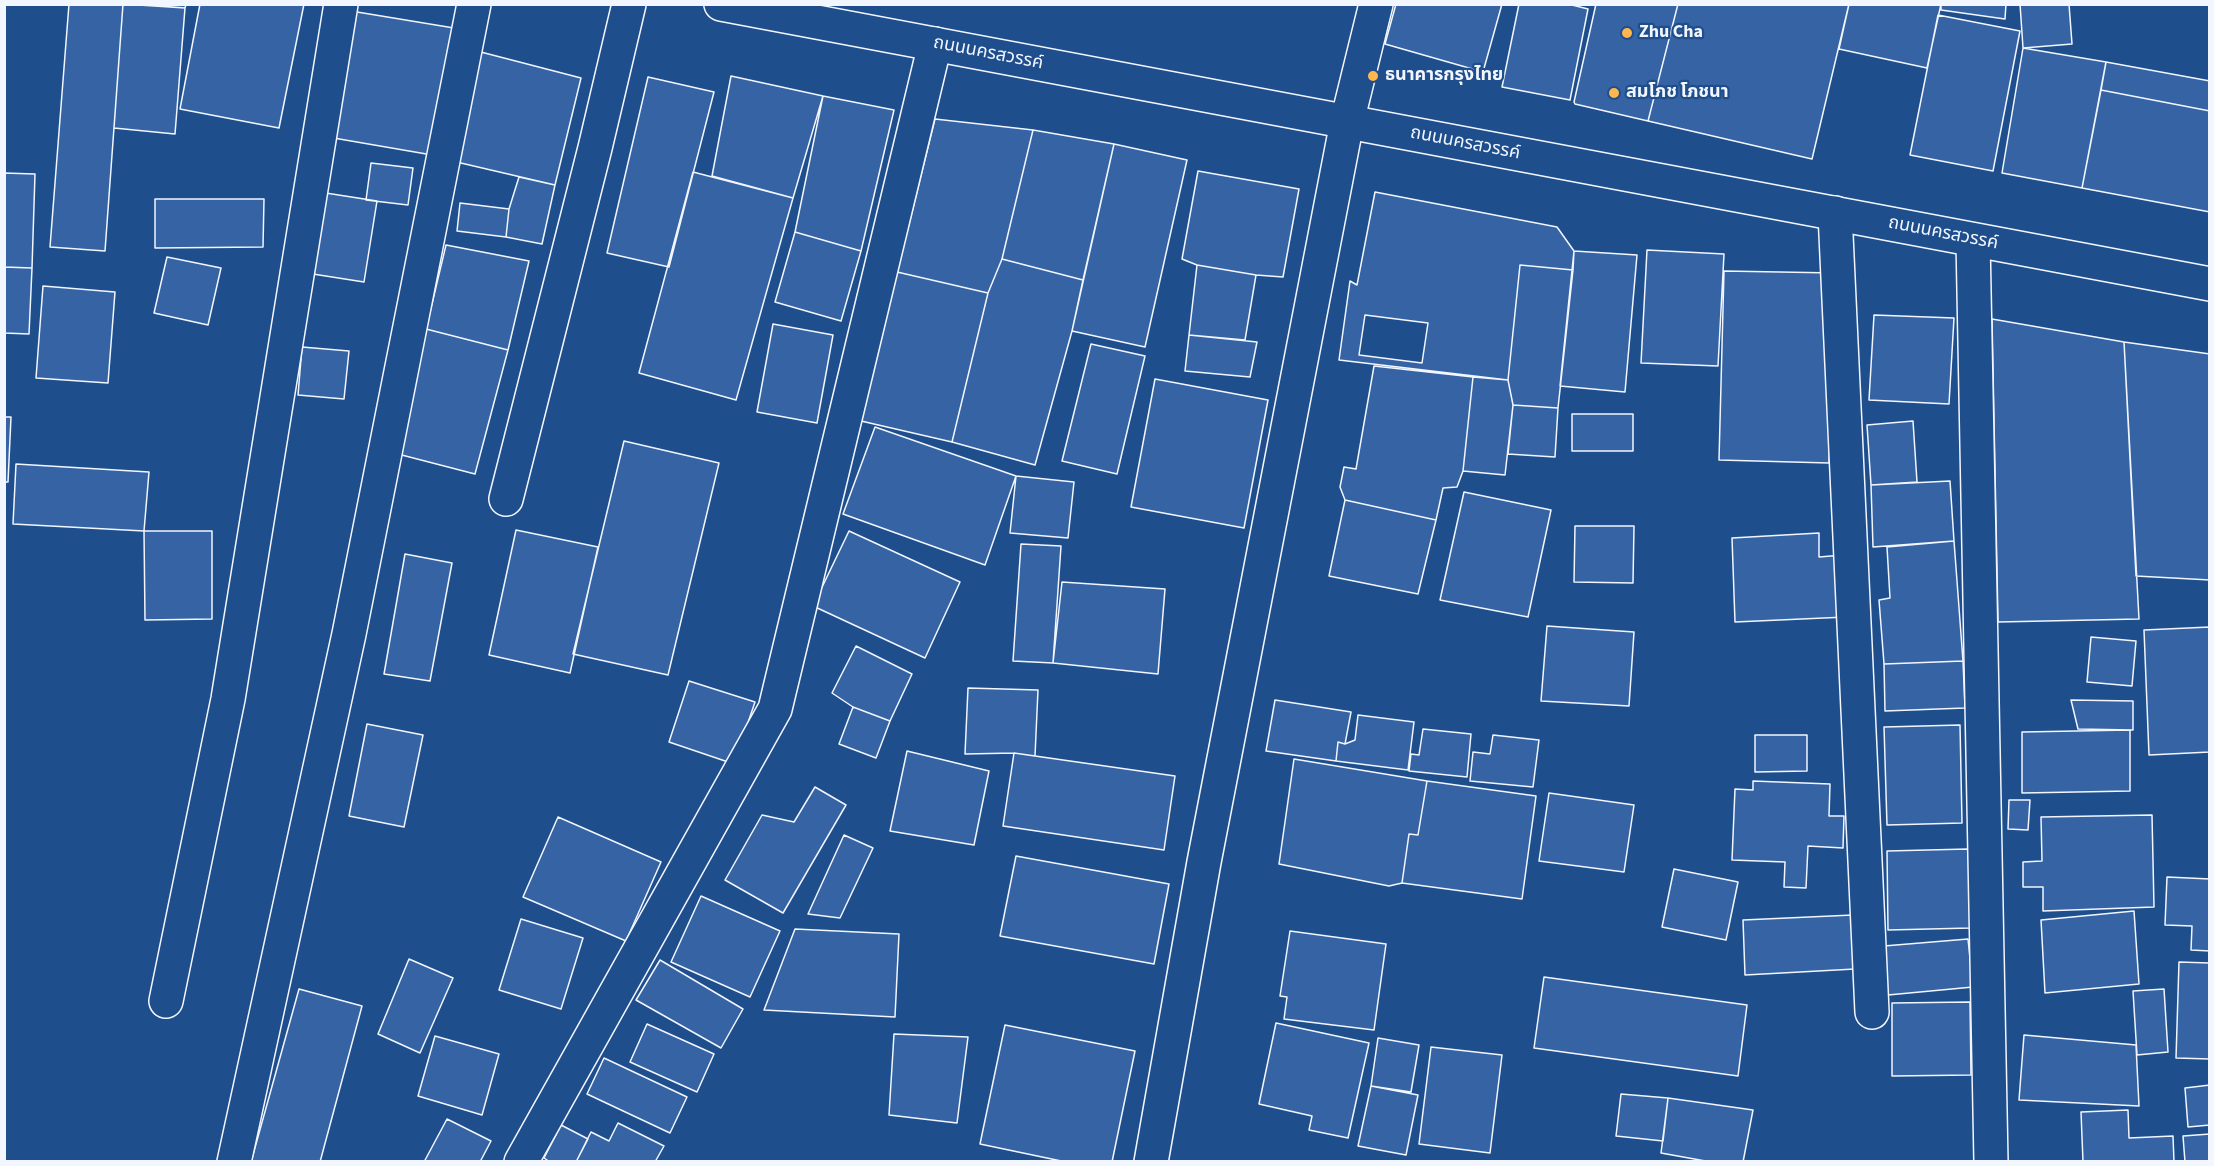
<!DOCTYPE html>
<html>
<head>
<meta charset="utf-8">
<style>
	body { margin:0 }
	#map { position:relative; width:2214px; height:1166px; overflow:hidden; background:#1f4e8c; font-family:"Source Sans 3",sans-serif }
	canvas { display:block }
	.frame { position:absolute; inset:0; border:6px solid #f2f6ff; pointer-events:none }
</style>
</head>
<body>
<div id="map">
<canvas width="2214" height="1166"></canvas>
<div class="frame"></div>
</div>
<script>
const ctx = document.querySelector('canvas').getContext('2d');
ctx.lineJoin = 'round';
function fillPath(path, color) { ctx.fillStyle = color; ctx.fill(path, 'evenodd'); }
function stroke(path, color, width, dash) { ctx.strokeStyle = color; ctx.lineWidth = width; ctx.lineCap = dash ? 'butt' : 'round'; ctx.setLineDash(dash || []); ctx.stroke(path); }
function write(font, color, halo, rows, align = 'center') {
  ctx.font = font + ' "Source Sans 3","Noto Sans Thai",sans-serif'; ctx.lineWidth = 4.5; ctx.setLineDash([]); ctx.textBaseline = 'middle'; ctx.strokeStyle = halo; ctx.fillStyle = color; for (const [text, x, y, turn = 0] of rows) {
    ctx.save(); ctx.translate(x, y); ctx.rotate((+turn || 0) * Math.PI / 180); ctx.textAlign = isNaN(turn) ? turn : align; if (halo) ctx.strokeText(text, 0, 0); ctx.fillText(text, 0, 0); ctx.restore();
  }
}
const building = new Path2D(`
	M 69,4 L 123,4 L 105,251 L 50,247 Z
	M 123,4 L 185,8 L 175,134 L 114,128 Z
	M 136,4 L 186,4 L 185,8 Z
	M 200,4 L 304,4 L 279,128 L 180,109 Z
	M 1396,4 L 1502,4 L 1483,72 L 1385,44 Z
	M 1519,4 L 1568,4 L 1588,9 L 1570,100 L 1502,87 Z
	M 1596,4 L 1678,4 L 1648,121 L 1575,104 L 1574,102 Z
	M 1678,4 L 1849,4 L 1812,159 L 1648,121 Z
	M 1849,4 L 1941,4 L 1927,68 L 1839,49 Z
	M 1941,4 L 2006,4 L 2005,19 L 1941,10 Z
	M 2020,4 L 2069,4 L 2072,44 L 2023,48 Z
	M 345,10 L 460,29 L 438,156 L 322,136 Z
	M 1938,15 L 2020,31 L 1993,171 L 1910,155 Z
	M 2023,48 L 2106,62 L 2082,188 L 2002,173 Z
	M 477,51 L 581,78 L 555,185 L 448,160 Z
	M 2106,62 L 2210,81 L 2210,111 L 2101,90 Z
	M 731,76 L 823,96 L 793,198 L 712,176 Z
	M 648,77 L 714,92 L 669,267 L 607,253 Z
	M 2101,90 L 2210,111 L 2210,212 L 2082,188 Z
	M 823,96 L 894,110 L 861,251 L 795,232 Z
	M 935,119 L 1033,130 L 1002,259 L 988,293 L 897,272 Z
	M 1033,130 L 1114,144 L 1083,280 L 1002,259 Z
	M 1114,144 L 1187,160 L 1145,347 L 1072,331 Z
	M 371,163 L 413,168 L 408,205 L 366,200 Z
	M 1198,171 L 1299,189 L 1283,277 L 1256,275 L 1197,265 L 1182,259 Z
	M 693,172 L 793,198 L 736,400 L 639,373 Z
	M 4,173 L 35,174 L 32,268 L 4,267 Z
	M 519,177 L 555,185 L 542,244 L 506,237 L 509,209 Z
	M 313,191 L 377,201 L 364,282 L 300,272 Z
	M 1375,192 L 1557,227 L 1574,251 L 1573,270 L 1520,265 L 1508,380 L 1339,360 L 1350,281 L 1357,285 Z
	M 155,199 L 264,199 L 263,247 L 155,248 Z
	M 460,203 L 509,209 L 506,237 L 457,231 Z
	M 795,232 L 861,251 L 841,321 L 775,302 Z
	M 446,245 L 529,261 L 508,350 L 426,329 Z
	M 1647,250 L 1724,254 L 1718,366 L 1641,363 Z
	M 1574,251 L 1637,255 L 1625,392 L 1560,386 Z
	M 167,257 L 221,268 L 208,325 L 154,313 Z
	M 1002,259 L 1083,280 L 1072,331 L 1035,465 L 952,442 L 988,293 Z
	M 1197,265 L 1256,275 L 1245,340 L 1189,335 Z
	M 1520,265 L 1573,270 L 1558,408 L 1513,405 L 1508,380 Z
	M 4,267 L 32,268 L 29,334 L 4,333 Z
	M 1724,271 L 1835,273 L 1829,463 L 1719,460 Z
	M 897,272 L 988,293 L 952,442 L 861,421 Z
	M 43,286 L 115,292 L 108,383 L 36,378 Z
	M 1365,315 L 1428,323 L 1422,363 L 1359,355 Z
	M 1874,315 L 1954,318 L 1949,404 L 1869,400 Z
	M 1992,319 L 2124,342 L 2139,619 L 1998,622 Z
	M 773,324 L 833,335 L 817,423 L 757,412 Z
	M 426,329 L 508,350 L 475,474 L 394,453 Z
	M 1189,335 L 1257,342 L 1250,377 L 1185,371 Z
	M 2124,342 L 2210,354 L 2210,580 L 2136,576 Z
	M 1091,344 L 1145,356 L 1117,474 L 1062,461 Z
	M 302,347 L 349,351 L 344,399 L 298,395 Z
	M 1374,366 L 1473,377 L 1463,471 L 1457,487 L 1443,488 L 1436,520 L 1345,500 L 1340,487 L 1344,467 L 1356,469 Z
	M 1473,377 L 1508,380 L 1513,405 L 1505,475 L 1463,471 Z
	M 1155,379 L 1268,400 L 1244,528 L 1131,507 Z
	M 1513,405 L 1558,408 L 1555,457 L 1508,454 Z
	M 1572,414 L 1633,414 L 1633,451 L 1572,451 Z
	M 4,417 L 11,417 L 8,482 L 4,482 Z
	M 1913,421 L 1917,482 L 1871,485 L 1867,425 Z
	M 875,427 L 1016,476 L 985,565 L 843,514 Z
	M 624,441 L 719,463 L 668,675 L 573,654 Z
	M 16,464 L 149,472 L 144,531 L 13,524 Z
	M 1016,476 L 1074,482 L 1068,538 L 1010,533 Z
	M 1950,481 L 1954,541 L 1873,547 L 1871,485 Z
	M 1464,492 L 1551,510 L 1528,617 L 1440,600 Z
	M 1345,500 L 1436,520 L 1418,594 L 1329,576 Z
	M 1575,526 L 1634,526 L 1633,583 L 1574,582 Z
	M 516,530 L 598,547 L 570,673 L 489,655 Z
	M 144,531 L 212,531 L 212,619 L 145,620 Z
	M 849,531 L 960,582 L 925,658 L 813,606 Z
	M 1819,533 L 1819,557 L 1843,555 L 1846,617 L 1735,622 L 1732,538 Z
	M 1954,541 L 1963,661 L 1884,664 L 1879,600 L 1890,598 L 1887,547 Z
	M 1021,544 L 1061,546 L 1053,663 L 1013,661 Z
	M 405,554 L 452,563 L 430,681 L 384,674 Z
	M 1062,582 L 1165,589 L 1158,674 L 1053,663 Z
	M 1547,626 L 1634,632 L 1629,706 L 1541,701 Z
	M 2210,627 L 2210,752 L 2149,755 L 2144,630 Z
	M 2091,637 L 2136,641 L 2132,686 L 2087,682 Z
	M 856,646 L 912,674 L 890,721 L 853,707 L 832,693 Z
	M 1963,661 L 1965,708 L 1885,711 L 1884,664 Z
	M 689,681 L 755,702 L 734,764 L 669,742 Z
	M 968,688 L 1038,690 L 1035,756 L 1014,753 L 965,754 Z
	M 1275,700 L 1351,712 L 1345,744 L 1338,742 L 1336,761 L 1266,751 Z
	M 2071,700 L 2133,701 L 2133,730 L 2078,729 Z
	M 853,707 L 890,721 L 876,758 L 839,744 Z
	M 1358,715 L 1414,722 L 1408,770 L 1336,761 L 1338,742 L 1345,744 L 1355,740 Z
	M 367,724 L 423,735 L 404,827 L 349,816 Z
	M 1960,725 L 1962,823 L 1887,825 L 1884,727 Z
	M 1423,729 L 1471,734 L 1467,777 L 1409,771 L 1411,754 L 1419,755 Z
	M 2130,730 L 2130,791 L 2022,793 L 2022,732 Z
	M 1493,735 L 1539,740 L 1533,787 L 1470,781 L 1473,752 L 1490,754 Z
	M 1755,735 L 1807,735 L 1807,771 L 1755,772 Z
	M 907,751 L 989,771 L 974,845 L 890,831 Z
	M 1014,753 L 1175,776 L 1164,850 L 1003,826 Z
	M 1294,759 L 1427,781 L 1418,835 L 1409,834 L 1402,883 L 1389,886 L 1279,864 Z
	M 1427,781 L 1536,796 L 1522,899 L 1402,883 L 1409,834 L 1418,835 Z
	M 1753,781 L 1830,784 L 1829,816 L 1844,816 L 1843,848 L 1808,846 L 1806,888 L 1784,887 L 1785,862 L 1732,860 L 1735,789 L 1753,790 Z
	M 815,787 L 846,805 L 783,913 L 725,880 L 762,815 L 794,822 Z
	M 1549,793 L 1634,805 L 1624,872 L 1539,861 Z
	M 2009,800 L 2030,800 L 2028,830 L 2008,829 Z
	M 2152,815 L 2154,907 L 2043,911 L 2043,887 L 2023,887 L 2023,862 L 2042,861 L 2041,817 Z
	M 558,817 L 661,862 L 626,941 L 523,897 Z
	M 844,835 L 873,848 L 840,918 L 808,914 Z
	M 1968,849 L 1971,928 L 1888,930 L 1887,851 Z
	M 1016,856 L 1169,884 L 1154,964 L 1000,936 Z
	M 1674,869 L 1738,882 L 1726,940 L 1662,927 Z
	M 2167,877 L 2210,879 L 2210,951 L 2191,950 L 2192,926 L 2165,925 Z
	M 701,896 L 780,931 L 750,997 L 671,962 Z
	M 2134,911 L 2139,984 L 2045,993 L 2041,920 Z
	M 1853,915 L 1855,969 L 1745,975 L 1743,920 Z
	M 521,919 L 583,938 L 561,1009 L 499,990 Z
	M 795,929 L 899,934 L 895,1017 L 764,1010 Z
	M 1290,931 L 1386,944 L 1374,1030 L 1284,1019 L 1287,997 L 1280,996 Z
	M 1968,939 L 1973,987 L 1888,995 L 1884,946 Z
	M 409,959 L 453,978 L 420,1053 L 378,1034 Z
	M 660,960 L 743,1009 L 721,1048 L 636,1000 Z
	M 2179,962 L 2210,963 L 2210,1059 L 2176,1058 Z
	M 1544,977 L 1747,1005 L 1738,1076 L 1534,1048 Z
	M 299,989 L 362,1006 L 320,1162 L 251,1162 Z
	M 2164,989 L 2168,1052 L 2137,1055 L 2133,991 Z
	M 1970,1002 L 1971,1075 L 1892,1076 L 1892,1003 Z
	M 1276,1023 L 1369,1043 L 1348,1138 L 1309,1130 L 1312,1116 L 1259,1104 Z
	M 647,1024 L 714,1054 L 697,1092 L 630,1062 Z
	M 1005,1025 L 1135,1051 L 1112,1162 L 1066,1162 L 980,1144 Z
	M 894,1034 L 968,1037 L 957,1123 L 889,1115 Z
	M 2024,1035 L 2136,1045 L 2139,1106 L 2019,1100 Z
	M 435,1036 L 499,1054 L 482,1115 L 418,1096 Z
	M 1378,1038 L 1419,1045 L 1411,1092 L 1371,1086 Z
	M 1431,1047 L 1502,1055 L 1490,1153 L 1419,1144 Z
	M 604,1058 L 687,1097 L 670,1133 L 587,1094 Z
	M 2210,1085 L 2210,1125 L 2188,1127 L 2185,1088 Z
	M 1371,1086 L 1418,1095 L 1406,1155 L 1358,1146 Z
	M 1621,1094 L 1668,1098 L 1663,1141 L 1616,1136 Z
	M 1668,1098 L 1753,1110 L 1743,1162 L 1711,1162 L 1661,1153 Z
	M 2128,1110 L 2129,1138 L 2173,1136 L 2174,1162 L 2083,1162 L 2081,1112 Z
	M 447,1119 L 491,1141 L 480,1162 L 424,1162 Z
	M 618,1123 L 664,1146 L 655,1162 L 576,1162 L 591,1132 L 609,1141 Z
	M 561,1125 L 588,1139 L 576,1162 L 550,1162 L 544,1158 Z
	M 2210,1134 L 2210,1162 L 2185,1162 L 2183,1136 Z`);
fillPath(building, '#3563a3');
stroke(building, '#f2f6ff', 1.5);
const street = new Path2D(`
	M 1835,213 L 1872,1012
	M 1973,240 L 1991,1162
	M 506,499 L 595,148 L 629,4
	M 166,1001 L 228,699 L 341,4
	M 234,1162 L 349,634 L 474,4
	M 521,1162 L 775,709 L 935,44
	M 1151,1162 L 1204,862 L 1347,122 L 1376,4`);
const primary = new Path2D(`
	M 721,4 L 2210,284`);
stroke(street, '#f2f6ff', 36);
stroke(primary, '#f2f6ff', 36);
stroke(street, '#1f4e8c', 33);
stroke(primary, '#1f4e8c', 33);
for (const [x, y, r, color] of [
	[1627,33,6,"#ffb74d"],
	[1373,76,6,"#ffb74d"],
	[1614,93,6,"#ffb74d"]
]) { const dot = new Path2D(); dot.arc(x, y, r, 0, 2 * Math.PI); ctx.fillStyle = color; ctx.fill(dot); stroke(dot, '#1f4e8c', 2); }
write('bold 18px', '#f2f6ff', '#1f4e8c', [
	["Zhu Cha",1639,33],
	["ธนาคารกรุงไทย",1385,76],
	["สมโภช โภชนา",1626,93]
], 'left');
write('18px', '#f2f6ff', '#1f4e8c', [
	["ถนนนครสวรรค์",988,54,11],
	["ถนนนครสวรรค์",1465,144,11],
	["ถนนนครสวรรค์",1943,234,11]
]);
</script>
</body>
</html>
